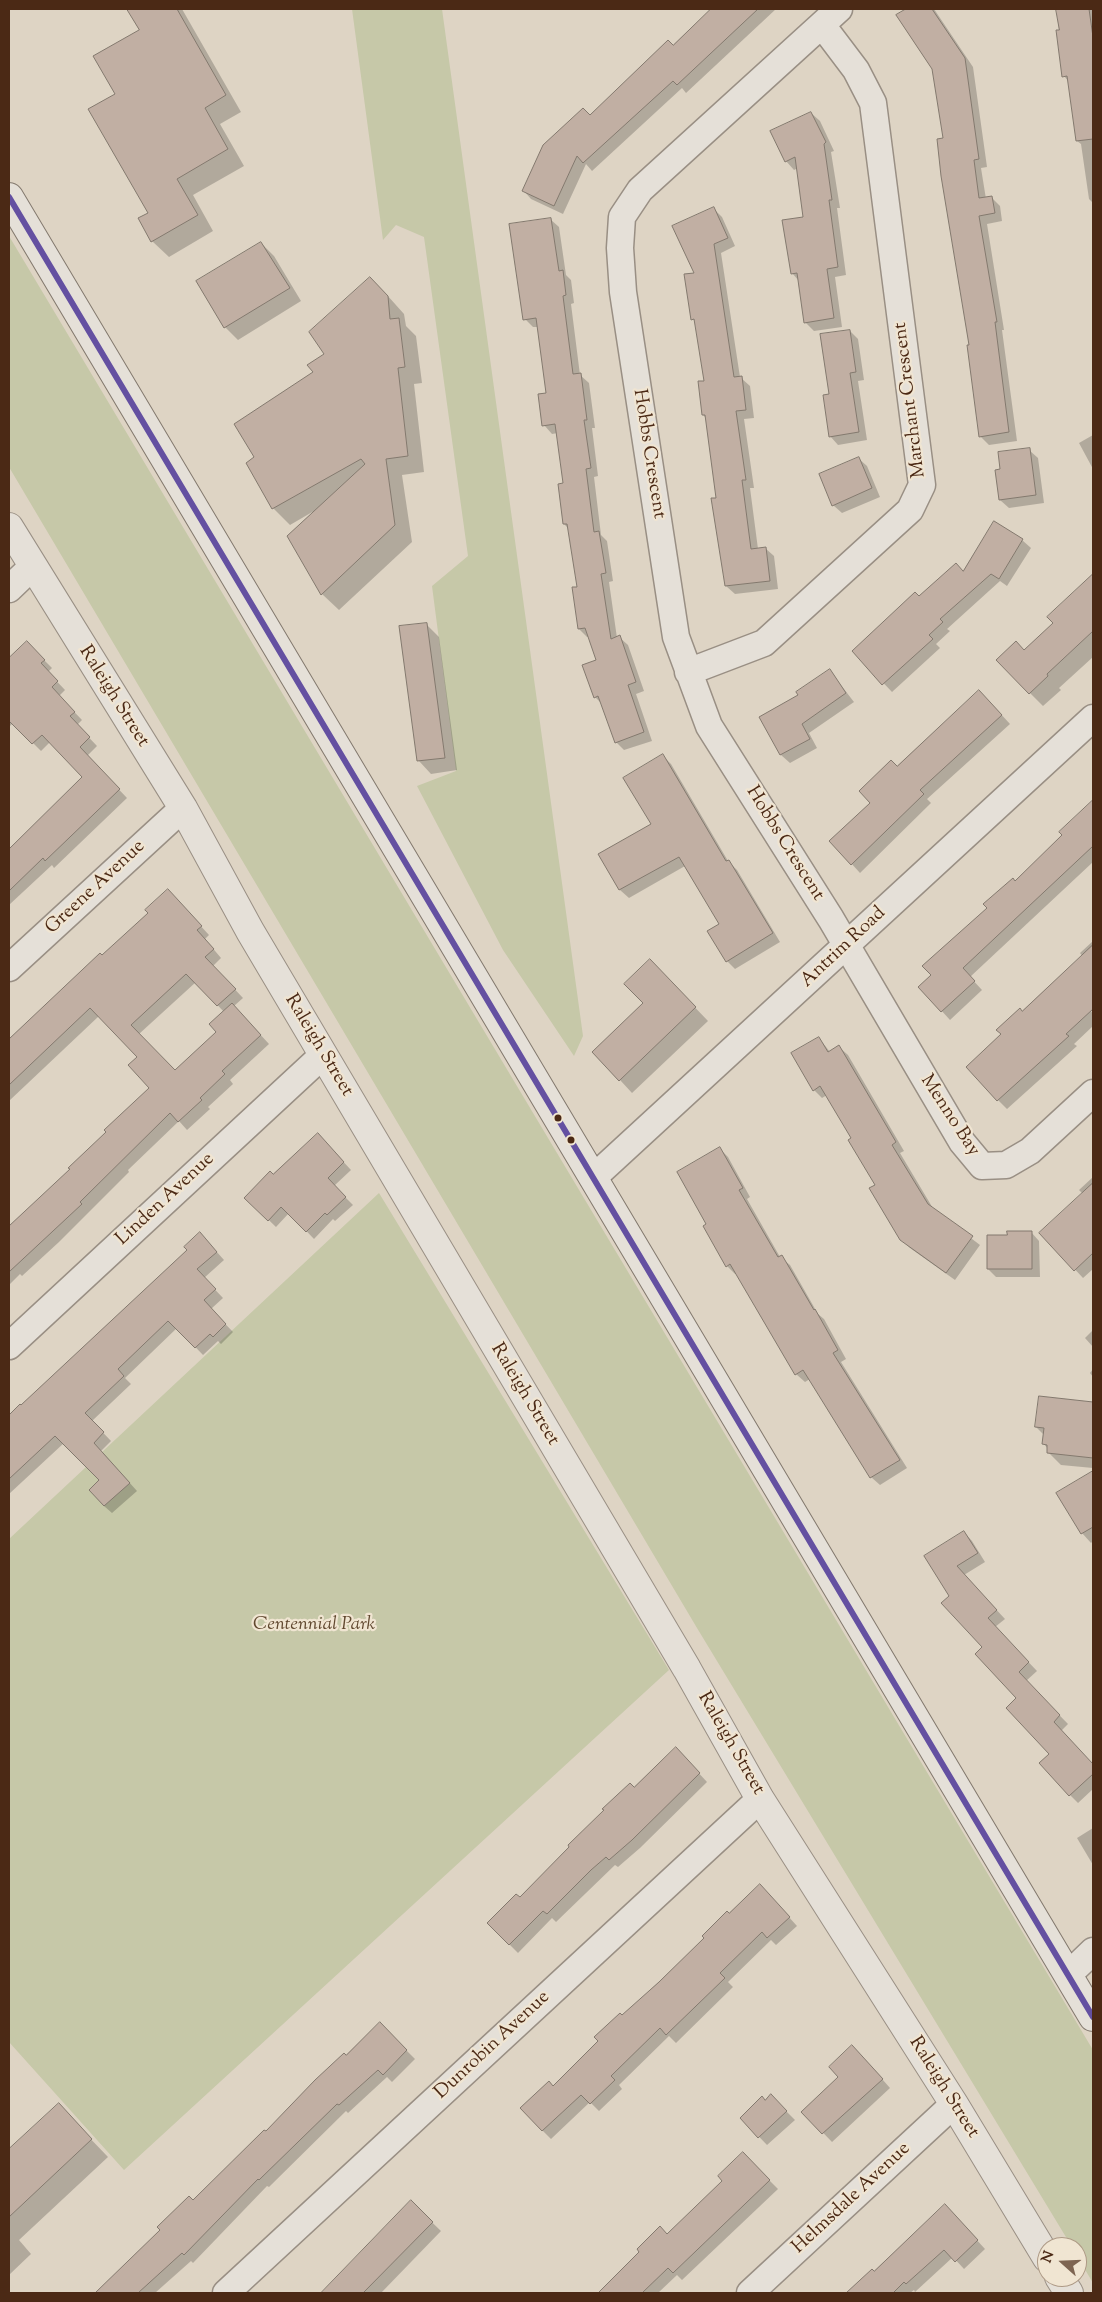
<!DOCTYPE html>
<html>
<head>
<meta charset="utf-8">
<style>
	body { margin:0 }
	#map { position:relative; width:1102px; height:2302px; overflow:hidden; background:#ded4c4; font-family:"Sorts Mill Goudy",serif }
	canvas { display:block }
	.frame { position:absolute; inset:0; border:10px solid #4b2915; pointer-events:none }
	.north { position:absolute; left:1037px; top:2237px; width:50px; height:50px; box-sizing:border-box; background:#f0e5d2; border:1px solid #ae9a86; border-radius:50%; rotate:290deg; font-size:14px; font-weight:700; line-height:20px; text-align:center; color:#4b2915 }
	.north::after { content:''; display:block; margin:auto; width:18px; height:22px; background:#7e6552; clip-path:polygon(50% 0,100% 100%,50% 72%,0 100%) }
</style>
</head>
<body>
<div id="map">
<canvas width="1102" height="2302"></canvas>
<div class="frame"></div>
<div class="north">N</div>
</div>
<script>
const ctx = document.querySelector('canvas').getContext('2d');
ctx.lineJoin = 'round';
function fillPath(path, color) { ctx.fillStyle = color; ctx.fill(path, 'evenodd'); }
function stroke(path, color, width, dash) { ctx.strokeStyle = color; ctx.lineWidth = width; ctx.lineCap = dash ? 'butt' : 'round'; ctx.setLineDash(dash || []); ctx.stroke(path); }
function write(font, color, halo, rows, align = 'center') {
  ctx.font = font + ' "Sorts Mill Goudy",serif'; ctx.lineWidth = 4.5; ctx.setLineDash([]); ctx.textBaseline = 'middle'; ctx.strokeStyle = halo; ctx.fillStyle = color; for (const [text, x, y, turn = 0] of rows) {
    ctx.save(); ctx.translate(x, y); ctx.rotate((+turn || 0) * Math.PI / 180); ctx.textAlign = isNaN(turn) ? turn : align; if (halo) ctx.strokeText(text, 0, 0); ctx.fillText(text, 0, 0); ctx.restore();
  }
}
fillPath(new Path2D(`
	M 352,9 L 442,9 L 583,1036 L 574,1056 L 503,950 L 417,786 L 456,771 L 432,586 L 468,556 L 424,237 L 396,225 L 383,240 Z
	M 9,236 L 1093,2050 L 1093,2283 L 1077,2256 L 1077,2247 L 1072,2247 L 697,1628 L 9,467 Z
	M 379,1193 L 669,1670 L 124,2170 L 9,2042 L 9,1539 Z`), '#c6c8a8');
fillPath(new Path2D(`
	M 135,9 L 182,9 L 241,112 L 220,124 L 244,166 L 193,195 L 213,231 L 169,257 L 152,241 L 149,213 L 116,94 L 141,30 L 130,12 Z
	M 712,9 L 776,9 L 686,93 L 682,88 L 592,171 L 586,164 L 563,214 L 531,199 L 523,190 L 590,116 L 673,47 Z
	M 908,9 L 934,9 L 973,67 L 987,167 L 981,168 L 986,199 L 992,198 L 1000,206 L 1002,221 L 987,224 L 1004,330 L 1002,330 L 1017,441 L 989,445 L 980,436 L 944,139 L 933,69 L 898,15 Z
	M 1058,9 L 1093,9 L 1093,203 L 1089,199 L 1081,144 L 1077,141 L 1069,82 L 1064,76 Z
	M 811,113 L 820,121 L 834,151 L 831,152 L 840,208 L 837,208 L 846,275 L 835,277 L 842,327 L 814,331 L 805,322 L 799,281 L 792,273 L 805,218 L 798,168 L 794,170 L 786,161 Z
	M 713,208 L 722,217 L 735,246 L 721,253 L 740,377 L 750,386 L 754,418 L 744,419 L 754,488 L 750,488 L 758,549 L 765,548 L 774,556 L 778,589 L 735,594 L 726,586 L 717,499 L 706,418 L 703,415 L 705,382 L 696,323 L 693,319 L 696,274 Z
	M 550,219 L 559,227 L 566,275 L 571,280 L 574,303 L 571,304 L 580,375 L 589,383 L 595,428 L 592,428 L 598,476 L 594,477 L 601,535 L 607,541 L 613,581 L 609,582 L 617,638 L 619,637 L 628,645 L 644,691 L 636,694 L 652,741 L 624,750 L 616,742 L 603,705 L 595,697 L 598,661 L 590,637 L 587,637 L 579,629 L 579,588 L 569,529 L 564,524 L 565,484 L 558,433 L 552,434 L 544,425 L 547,394 L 538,327 L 533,327 L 525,319 Z
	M 261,243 L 274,256 L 301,301 L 238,340 L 225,327 Z
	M 387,295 L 404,314 L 406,326 L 416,336 L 422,383 L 414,384 L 424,472 L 402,475 L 412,542 L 339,610 L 322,594 L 288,536 L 314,511 L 290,525 L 273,508 L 256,458 L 326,355 Z
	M 850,331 L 858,339 L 864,380 L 858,381 L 867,440 L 838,445 L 830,436 L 830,395 Z
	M 1093,435 L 1093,469 L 1079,443 Z
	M 1029,450 L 1038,458 L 1044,503 L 1009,508 L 1000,500 L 1002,470 Z
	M 858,458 L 867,466 L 880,497 L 842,513 L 833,505 Z
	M 1022,540 L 1031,548 L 1007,586 L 1000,581 L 947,629 L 950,631 L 936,644 L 940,648 L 892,692 L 854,652 L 919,598 Z
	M 1093,574 L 1093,657 L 1059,688 L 1061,690 L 1043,706 L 1030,693 L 1025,652 L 1055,624 L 1049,617 Z
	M 426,624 L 439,637 L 457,770 L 431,774 L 419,761 L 401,628 Z
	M 27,643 L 52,668 L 48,672 L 65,690 L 59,696 L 82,720 L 77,725 L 97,746 L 87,756 L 127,798 L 54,868 L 52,865 L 9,905 L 9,850 L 84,777 L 50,742 L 41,751 L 13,723 L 9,727 L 9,660 Z
	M 830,671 L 854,702 L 809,733 L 817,748 L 790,763 L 781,755 L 760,717 L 800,695 Z
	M 988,700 L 1010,724 L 927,799 L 931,803 L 860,873 L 831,841 L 872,803 L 897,768 Z
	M 662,755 L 671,764 L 728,861 L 737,870 L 780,942 L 735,969 L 727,961 L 720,924 L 685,866 L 629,898 L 620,890 L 600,854 L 652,824 Z
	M 1093,801 L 1093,862 L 970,977 L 982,990 L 950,1020 L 920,987 L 1015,882 L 1064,835 L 1061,832 Z
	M 176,899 L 209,935 L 205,939 L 221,958 L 213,966 L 243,998 L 234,1006 L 269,1044 L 230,1080 L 233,1084 L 208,1107 L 210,1109 L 187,1130 L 179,1121 L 128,1170 L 129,1172 L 59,1242 L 22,1276 L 20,1274 L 9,1285 L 9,1229 L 72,1169 L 151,1088 L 139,1057 L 99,1016 L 9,1101 L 9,1041 L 100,954 L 102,957 ZM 196,982 L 224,1012 L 218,1032 L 175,1071 L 139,1034 Z
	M 1093,941 L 1093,1009 L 1091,1011 L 1093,1014 L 1093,1026 L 1074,1044 L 1077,1046 L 1007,1109 L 998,1100 L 1002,1035 L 1022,1013 L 1083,957 L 1080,953 Z
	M 663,974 L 708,1021 L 632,1093 L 620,1080 Z
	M 819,1038 L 830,1052 L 839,1047 L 848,1055 L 904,1151 L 900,1153 L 934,1210 L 980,1245 L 955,1280 L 910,1248 L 901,1239 L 853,1138 L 827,1095 L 822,1098 L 814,1090 Z
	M 325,1142 L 351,1170 L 334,1186 L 353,1205 L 335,1221 L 333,1219 L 314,1239 L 289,1213 L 276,1227 L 246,1198 Z
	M 720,1149 L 728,1157 L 750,1197 L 747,1199 L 780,1257 L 790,1265 L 818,1314 L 824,1319 L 846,1359 L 841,1362 L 907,1468 L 880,1485 L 871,1477 L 810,1379 L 805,1382 L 796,1374 L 737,1273 L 735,1274 L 727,1266 L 708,1225 Z
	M 1093,1177 L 1093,1269 L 1083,1278 L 1041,1233 L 1083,1194 L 1079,1190 Z
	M 1031,1232 L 1039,1241 L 1040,1277 L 996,1277 L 988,1269 L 1008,1236 Z
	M 208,1242 L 224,1260 L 204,1278 L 223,1298 L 211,1309 L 233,1332 L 221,1344 L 218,1341 L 203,1355 L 177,1328 L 125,1378 L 131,1384 L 92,1421 L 111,1441 L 101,1451 L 137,1491 L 112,1513 L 104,1506 L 101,1480 L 64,1443 L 9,1494 L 9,1416 Z
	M 1093,1330 L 1093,1347 L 1085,1338 Z
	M 1093,1369 L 1093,1377 L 1090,1373 Z
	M 1040,1398 L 1093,1404 L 1093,1468 L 1061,1465 L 1048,1452 L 1048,1449 L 1044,1444 L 1044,1435 L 1036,1427 Z
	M 1093,1472 L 1093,1541 L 1091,1543 L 1082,1533 L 1058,1493 Z
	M 964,1532 L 972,1541 L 985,1562 L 964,1575 L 1005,1619 L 995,1627 L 1037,1671 L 1026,1681 L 1068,1724 L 1061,1731 L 1093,1765 L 1093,1789 L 1078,1803 L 1070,1795 L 1051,1754 L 1017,1699 L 951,1596 Z
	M 684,1757 L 707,1782 L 640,1848 L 618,1867 L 615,1865 L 556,1922 L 552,1918 L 518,1953 L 488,1923 L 520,1899 L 634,1788 Z
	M 1093,1828 L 1093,1865 L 1077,1838 Z
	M 768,1894 L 797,1926 L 776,1945 L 771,1940 L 728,1982 L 733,1987 L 676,2043 L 669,2036 L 619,2085 L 622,2089 L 599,2111 L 590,2102 L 551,2139 L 542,2130 L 553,2087 L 622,2017 L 729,1915 Z
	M 380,2024 L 415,2059 L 392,2082 L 387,2077 L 348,2113 L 346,2111 L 269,2187 L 267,2186 L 193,2263 L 191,2261 L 155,2293 L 96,2293 Z
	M 861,2055 L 890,2088 L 832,2142 L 803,2112 Z
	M 765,2101 L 779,2104 L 795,2120 L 767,2145 L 741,2118 Z
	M 58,2105 L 108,2157 L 19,2240 L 31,2254 L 9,2275 L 9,2151 Z
	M 743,2154 L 778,2189 L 682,2280 L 677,2275 L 658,2293 L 600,2293 L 641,2252 L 667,2235 L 724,2181 Z
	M 411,2202 L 441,2231 L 381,2293 L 323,2293 Z
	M 953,2214 L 985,2249 L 964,2269 L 953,2257 L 915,2292 L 914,2290 L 910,2293 L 848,2293 L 872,2271 L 874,2273 Z`), '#0003');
const building = new Path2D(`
	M 127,9 L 177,9 L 226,95 L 205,108 L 228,149 L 177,179 L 198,215 L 151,242 L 138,218 L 148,213 L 88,109 L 115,94 L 93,56 L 139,30 Z
	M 711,9 L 758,9 L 677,85 L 673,81 L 583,163 L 577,156 L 554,206 L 522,191 L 543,145 L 583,108 L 590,115 L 668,40 L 673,45 Z
	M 906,9 L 932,9 L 965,58 L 979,159 L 974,160 L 979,198 L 992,196 L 995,213 L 979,216 L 997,322 L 995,322 L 1009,432 L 979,437 L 967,345 L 969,345 L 941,176 L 937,139 L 943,138 L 932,69 L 896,15 Z
	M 1056,9 L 1089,9 L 1093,37 L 1093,139 L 1076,141 L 1067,76 L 1062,77 L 1056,30 L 1059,30 Z
	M 811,112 L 826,142 L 824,144 L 832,200 L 829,200 L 838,267 L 827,269 L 834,318 L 804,323 L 797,273 L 791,274 L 782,220 L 803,217 L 795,157 L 785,162 L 770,131 Z
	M 714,207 L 728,238 L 714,244 L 734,377 L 742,376 L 746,410 L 736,411 L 746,480 L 742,480 L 751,549 L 766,547 L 770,581 L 725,586 L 711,498 L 716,498 L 705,415 L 702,415 L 698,381 L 704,381 L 694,319 L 691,320 L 684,274 L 694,273 L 672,226 Z
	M 551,218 L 559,271 L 563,270 L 566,295 L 563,296 L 573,374 L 581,373 L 587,420 L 584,420 L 591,468 L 586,469 L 594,532 L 599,531 L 606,573 L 601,574 L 611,639 L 620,635 L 636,682 L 628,685 L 644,732 L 615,743 L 598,696 L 594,698 L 582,665 L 596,660 L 585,628 L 578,629 L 572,587 L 577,587 L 567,524 L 563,524 L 558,484 L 563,483 L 555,424 L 542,426 L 538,394 L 546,393 L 536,318 L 523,320 L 509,224 Z
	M 261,242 L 290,288 L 224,328 L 196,281 Z
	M 370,277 L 388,296 L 390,319 L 399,318 L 405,367 L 398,368 L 408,456 L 386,459 L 395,525 L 321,595 L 287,536 L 365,464 L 361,459 L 272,509 L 246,463 L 254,457 L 234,424 L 313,372 L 307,365 L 324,354 L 309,332 Z
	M 850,330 L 856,372 L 850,373 L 859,432 L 829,437 L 823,395 L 829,394 L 820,334 Z
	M 1030,448 L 1036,495 L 999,500 L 995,470 L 1000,469 L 998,452 Z
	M 859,457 L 872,488 L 832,506 L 819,474 Z
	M 994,521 L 1023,539 L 999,579 L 991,574 L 940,619 L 943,622 L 929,635 L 933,639 L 882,685 L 852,651 L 915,592 L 919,596 L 956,563 L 963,571 Z
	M 1093,574 L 1093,631 L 1047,674 L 1048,676 L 1029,694 L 996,660 L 1016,641 L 1024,650 L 1053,623 L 1047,617 Z
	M 427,623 L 445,758 L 417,761 L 399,626 Z
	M 27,641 L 45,660 L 41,663 L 58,681 L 52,687 L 75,712 L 70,716 L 90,737 L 80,747 L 120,789 L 45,861 L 43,858 L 9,891 L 9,849 L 82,777 L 42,735 L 32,744 L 9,721 L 9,658 Z
	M 830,669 L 846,693 L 802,724 L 810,739 L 780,755 L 759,717 L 798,695 L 796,692 Z
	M 979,690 L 1002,715 L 920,790 L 924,794 L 851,865 L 829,841 L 870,803 L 859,791 L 891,760 L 897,766 Z
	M 663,754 L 726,861 L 729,860 L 773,933 L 726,962 L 707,931 L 719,924 L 679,857 L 619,890 L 598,854 L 651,824 L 623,778 Z
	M 1093,800 L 1093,846 L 963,968 L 975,981 L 941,1012 L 918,987 L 931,975 L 922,966 L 987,908 L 983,904 L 1013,878 L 1015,881 L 1062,835 L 1059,832 Z
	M 168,889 L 202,926 L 197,930 L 214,949 L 205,957 L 236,989 L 217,1006 L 186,974 L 131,1025 L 175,1070 L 216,1032 L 209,1024 L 232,1003 L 261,1035 L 222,1071 L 225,1074 L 200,1098 L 202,1100 L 178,1122 L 170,1113 L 80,1202 L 82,1204 L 9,1272 L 9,1226 L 70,1169 L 68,1168 L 106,1132 L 104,1130 L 149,1088 L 128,1065 L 137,1057 L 90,1008 L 9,1085 L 9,1039 L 100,953 L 102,955 L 148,913 L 145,910 Z
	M 1093,945 L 1093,1009 L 1066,1034 L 1069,1036 L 997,1101 L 966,1067 L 1001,1034 L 996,1030 L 1020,1008 L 1022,1011 Z
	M 650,959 L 696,1007 L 619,1081 L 592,1052 L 643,1003 L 624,984 Z
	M 819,1037 L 828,1052 L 839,1045 L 896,1142 L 892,1145 L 928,1204 L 973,1236 L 946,1273 L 900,1240 L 869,1188 L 875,1185 L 848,1140 L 851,1138 L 820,1086 L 813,1091 L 791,1053 Z
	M 318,1133 L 344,1162 L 328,1178 L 346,1197 L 327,1215 L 325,1213 L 306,1232 L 281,1207 L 268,1221 L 244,1198 L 270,1171 L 273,1174 Z
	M 720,1147 L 743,1188 L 739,1190 L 778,1257 L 782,1255 L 814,1310 L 815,1309 L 838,1350 L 833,1353 L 900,1460 L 870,1478 L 803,1370 L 795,1375 L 730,1264 L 726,1267 L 703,1226 L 706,1224 L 677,1172 Z
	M 1093,1183 L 1093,1253 L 1074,1271 L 1039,1233 Z
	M 1007,1231 L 1032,1231 L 1032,1269 L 987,1269 L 987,1235 L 1007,1235 Z
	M 200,1232 L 217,1252 L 197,1269 L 216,1289 L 204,1300 L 226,1324 L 213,1337 L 210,1334 L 195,1348 L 168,1321 L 118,1369 L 124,1376 L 85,1413 L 104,1432 L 94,1443 L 130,1483 L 104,1506 L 89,1490 L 99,1480 L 55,1436 L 9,1479 L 9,1415 L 20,1404 L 21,1405 L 187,1250 L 184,1247 Z
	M 1039,1396 L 1093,1402 L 1093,1458 L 1047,1453 L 1047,1445 L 1042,1444 L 1044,1428 L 1035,1427 Z
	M 1093,1471 L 1093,1527 L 1081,1534 L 1056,1493 Z
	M 964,1531 L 978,1553 L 957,1566 L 997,1610 L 988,1618 L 1029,1662 L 1019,1672 L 1060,1715 L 1054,1722 L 1093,1764 L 1093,1774 L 1069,1796 L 1039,1763 L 1049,1754 L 1006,1708 L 1016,1698 L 975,1654 L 982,1647 L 941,1603 L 949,1596 L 924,1556 Z
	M 676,1747 L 700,1773 L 632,1840 L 609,1860 L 606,1857 L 591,1870 L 547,1914 L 543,1911 L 509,1945 L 487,1923 L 516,1894 L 520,1897 L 569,1847 L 568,1845 L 604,1810 L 602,1809 L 630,1783 L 634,1787 Z
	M 760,1884 L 790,1917 L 767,1938 L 762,1932 L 720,1973 L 725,1978 L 666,2035 L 660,2028 L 611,2076 L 615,2080 L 590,2104 L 581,2095 L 542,2131 L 520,2108 L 549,2081 L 553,2086 L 598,2041 L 594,2037 L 620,2013 L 622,2015 L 659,1982 L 704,1938 L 702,1936 L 727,1911 L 729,1913 Z
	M 380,2022 L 407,2050 L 383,2075 L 378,2070 L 339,2105 L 337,2104 L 259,2180 L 258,2179 L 184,2255 L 182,2253 L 138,2293 L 95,2293 L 160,2230 L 157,2227 L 189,2196 L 193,2200 L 264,2130 L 266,2131 L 315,2080 L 344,2053 L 346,2055 Z
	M 852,2045 L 883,2079 L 822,2134 L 801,2112 L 838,2077 L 829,2067 Z
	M 771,2094 L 787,2111 L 758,2138 L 740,2118 L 762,2096 L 765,2100 Z
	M 59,2103 L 92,2139 L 9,2217 L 9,2149 Z
	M 743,2152 L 770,2180 L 745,2204 L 673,2273 L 668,2268 L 642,2293 L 598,2293 L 639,2252 L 637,2249 L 660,2226 L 667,2234 L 722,2181 L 718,2176 Z
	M 411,2200 L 433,2222 L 363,2293 L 321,2293 Z
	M 945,2204 L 978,2240 L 955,2262 L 944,2250 L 906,2284 L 904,2282 L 893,2293 L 846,2293 L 872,2269 L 874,2271 Z`);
fillPath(building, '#c1afa3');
stroke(building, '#83796e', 1);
const minor = new Path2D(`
	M 839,9 L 640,190 L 622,217 L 620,248 L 623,292 L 676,637 L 709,726 L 831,919 L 962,1142 L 982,1166 L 1006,1165 L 1030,1151 L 1093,1093
	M 9,589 L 32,567
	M 688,672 L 764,643 L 910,510 L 922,485 L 873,103 L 856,70 L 822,25
	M 9,968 L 183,808
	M 593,1178 L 1093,718
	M 9,1346 L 323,1055
	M 1068,1975 L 1093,1951
	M 226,2293 L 760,1799
	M 750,2293 L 954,2104`);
const tertiary = new Path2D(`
	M 9,527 L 183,808 L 250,931 L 687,1669 L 760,1799 L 954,2104 L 1047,2258
	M 1059,2277 L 1069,2293`);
const secondary = new Path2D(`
	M 9,197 L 1093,2017`);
stroke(minor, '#998f84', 29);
stroke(tertiary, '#998f84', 30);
stroke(secondary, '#83796e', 30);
stroke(minor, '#e5e0d8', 26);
stroke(tertiary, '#e5e0d8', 28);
stroke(secondary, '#e5e0d8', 28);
stroke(new Path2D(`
	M 9,197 L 1093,2017`), '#6450a1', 6);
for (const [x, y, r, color] of [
	[558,1118,4.5,"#4b2915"],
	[571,1140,4.5,"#4b2915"]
]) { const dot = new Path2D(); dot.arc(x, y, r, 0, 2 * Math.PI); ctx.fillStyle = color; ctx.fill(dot); stroke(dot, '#f0e5d2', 2); }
write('19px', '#4b2915', '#f0e5d2', [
	["Marchant Crescent",911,400,-97],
	["Hobbs Crescent",648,454,81],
	["Raleigh Street",113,697,58],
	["Hobbs Crescent",784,844,58],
	["Greene Avenue",96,888,-43],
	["Antrim Road",844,948,-43],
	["Raleigh Street",318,1046,59],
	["Menno Bay",949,1116,57],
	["Linden Avenue",166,1200,-43],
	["Raleigh Street",524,1395,59],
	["Raleigh Street",730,1744,60],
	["Dunrobin Avenue",493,2046,-43],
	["Raleigh Street",943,2088,58],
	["Helmsdale Avenue",852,2199,-43]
]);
write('italic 19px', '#60472e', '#f0e5d2', [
	["Centennial Park",314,1626]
]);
</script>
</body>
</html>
